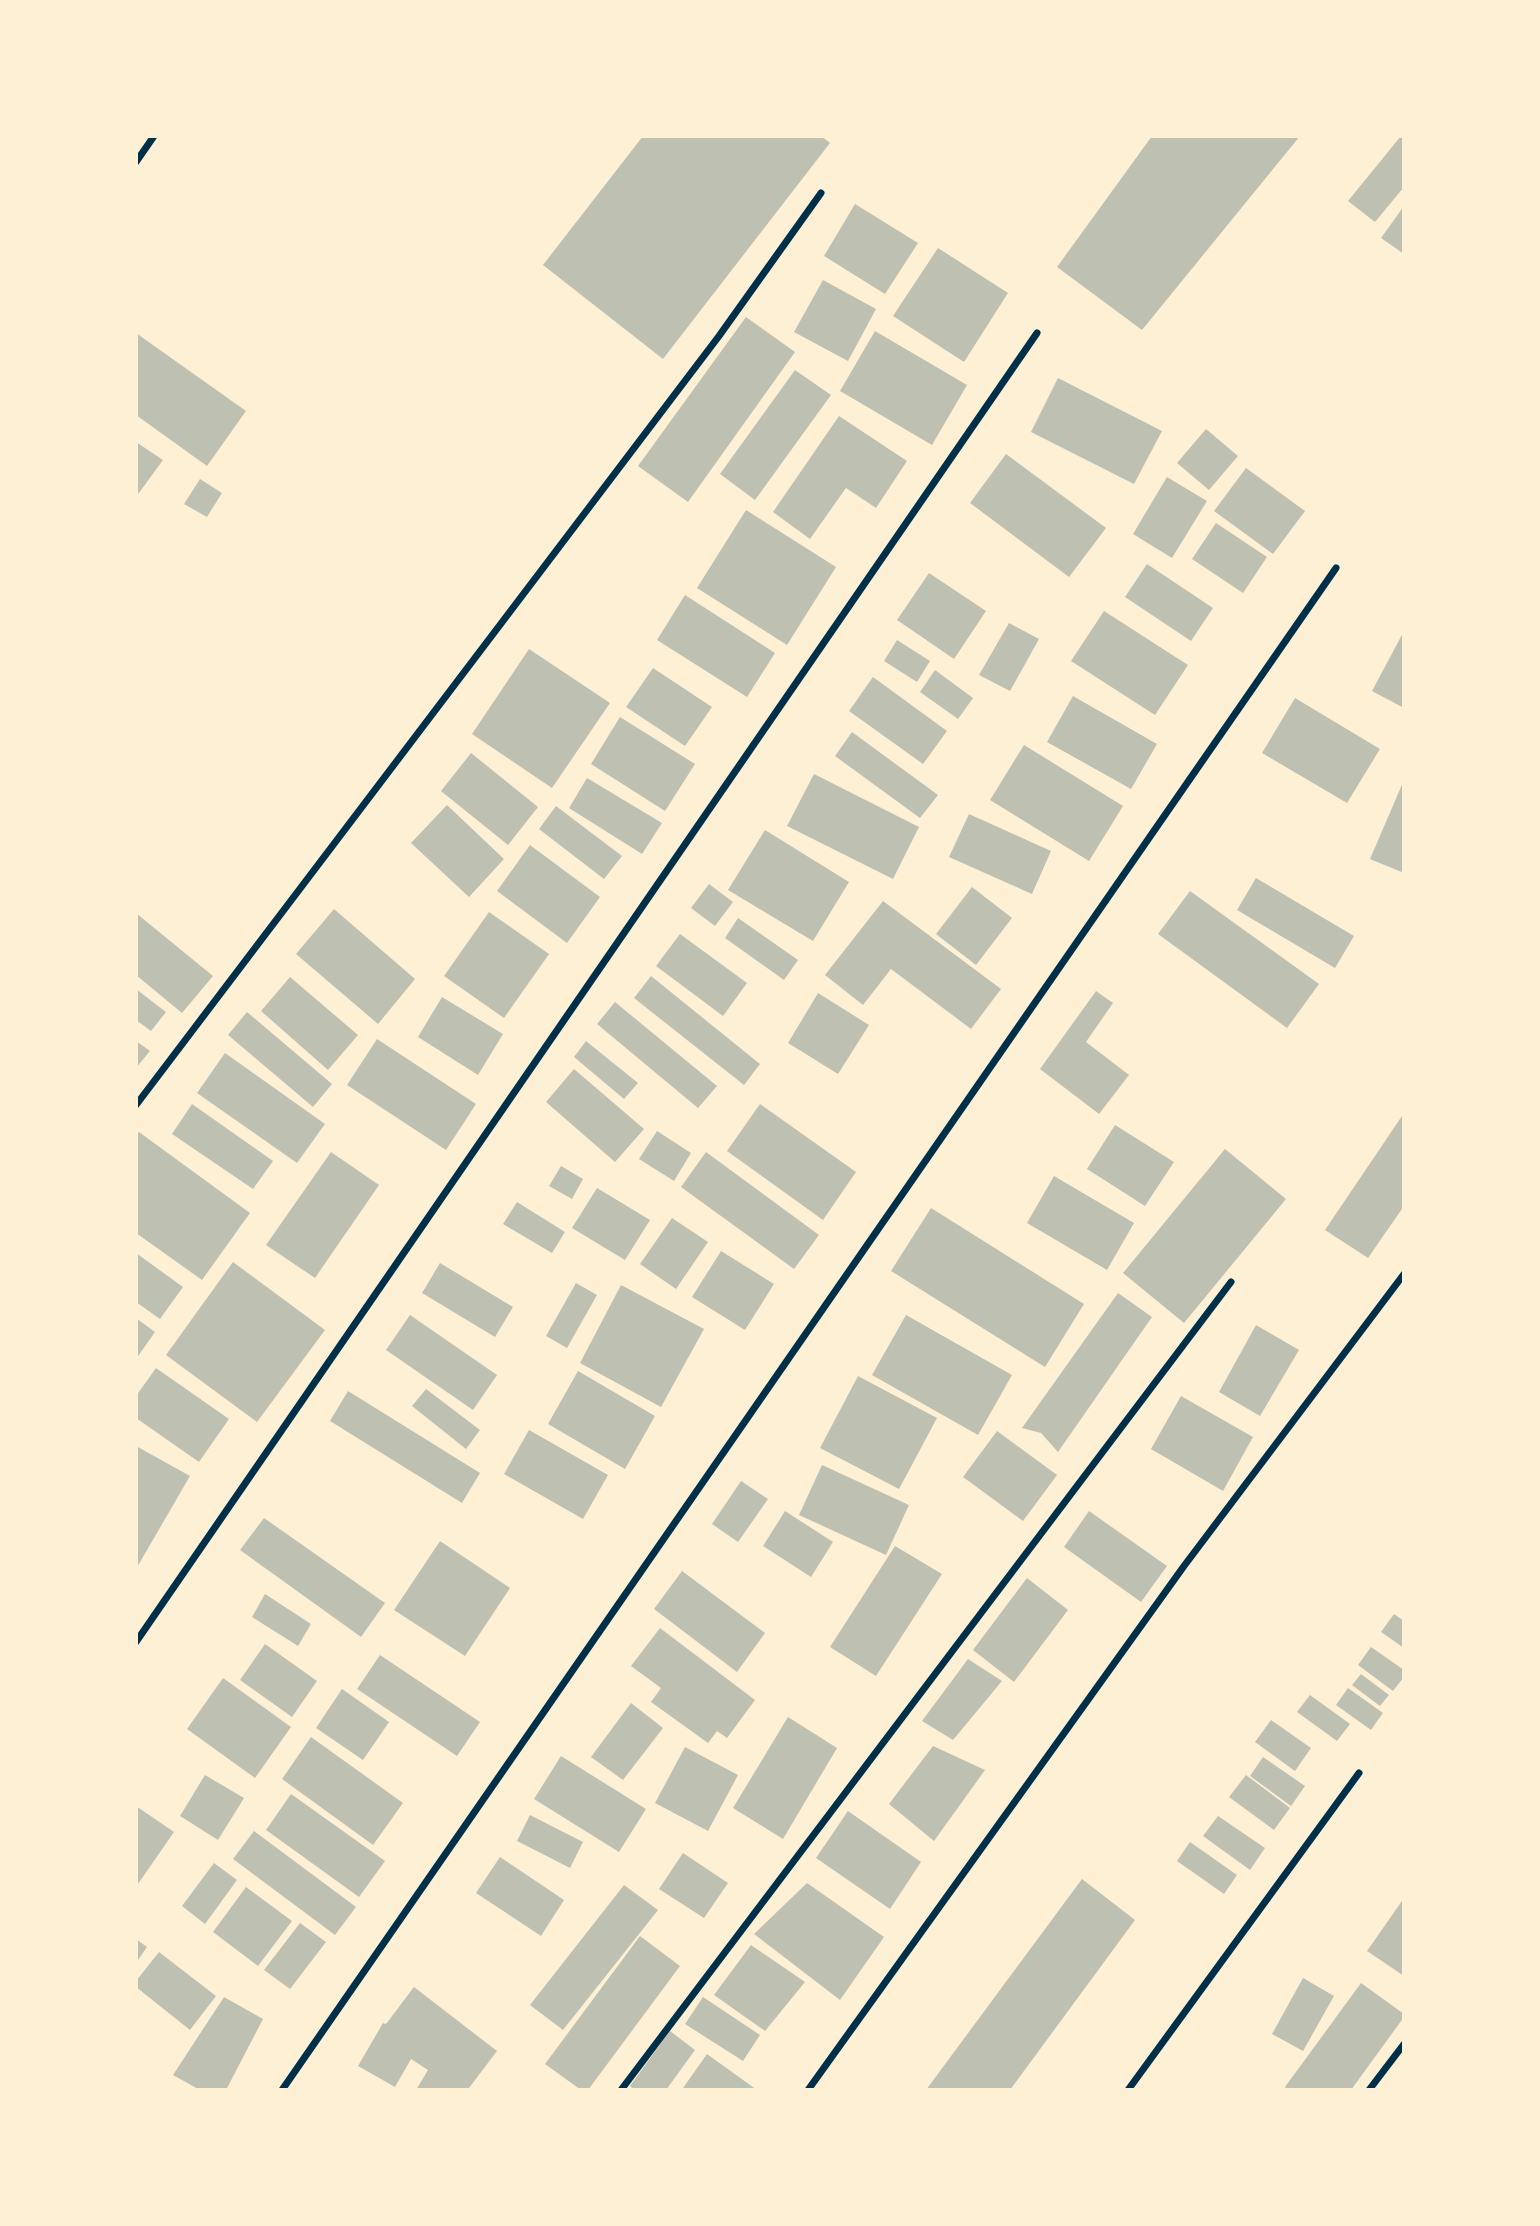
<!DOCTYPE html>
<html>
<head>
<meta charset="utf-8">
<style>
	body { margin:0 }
	#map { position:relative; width:1540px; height:2226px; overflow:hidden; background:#fdf0d5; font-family:"PT Sans Narrow",sans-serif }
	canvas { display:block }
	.frame { position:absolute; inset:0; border:138px solid #fdf0d5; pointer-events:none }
</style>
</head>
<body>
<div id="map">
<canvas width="1540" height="2226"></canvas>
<div class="frame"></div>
</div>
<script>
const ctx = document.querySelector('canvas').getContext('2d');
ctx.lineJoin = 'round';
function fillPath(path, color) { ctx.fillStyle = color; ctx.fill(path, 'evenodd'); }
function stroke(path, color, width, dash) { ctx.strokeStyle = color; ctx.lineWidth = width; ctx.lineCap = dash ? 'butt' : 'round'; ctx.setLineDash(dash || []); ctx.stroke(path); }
fillPath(new Path2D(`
	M 643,136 L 821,136 L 830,143 L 663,359 L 543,265 Z
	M 1152,136 L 1300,136 L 1142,330 L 1057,267 Z
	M 1401,136 L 1404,136 L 1404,187 L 1375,222 L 1348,201 Z
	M 855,204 L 918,243 L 885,294 L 824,256 Z
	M 1404,206 L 1404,254 L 1381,238 Z
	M 938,248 L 1008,293 L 964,362 L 893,316 Z
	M 823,280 L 876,309 L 848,361 L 794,332 Z
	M 746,317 L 795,352 L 688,502 L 638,466 Z
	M 875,331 L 967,385 L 932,445 L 840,391 Z
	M 136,333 L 246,411 L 207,466 L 136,415 Z
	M 795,370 L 831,395 L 755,500 L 720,474 Z
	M 1058,378 L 1162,431 L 1134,484 L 1031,432 Z
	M 839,416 L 907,461 L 876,508 L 846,488 L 810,539 L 773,512 Z
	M 1206,429 L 1238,456 L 1209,490 L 1177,463 Z
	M 136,442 L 163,460 L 136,497 Z
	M 1006,454 L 1106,528 L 1069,577 L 970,503 Z
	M 1246,468 L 1305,511 L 1273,554 L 1214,511 Z
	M 1167,477 L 1207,501 L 1172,558 L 1133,534 Z
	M 200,479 L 222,493 L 207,517 L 184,504 Z
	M 746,510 L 836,567 L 787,645 L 697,588 Z
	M 1216,523 L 1267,557 L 1243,593 L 1192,559 Z
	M 1147,564 L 1213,608 L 1191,641 L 1125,597 Z
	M 929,573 L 986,611 L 954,659 L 897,620 Z
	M 685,595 L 775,653 L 747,697 L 657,640 Z
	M 1104,611 L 1188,665 L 1155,715 L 1071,661 Z
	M 1009,623 L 1039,639 L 1010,691 L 979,675 Z
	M 1404,631 L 1404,708 L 1372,691 Z
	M 897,640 L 930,661 L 917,682 L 884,661 Z
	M 529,649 L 610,703 L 552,788 L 472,734 Z
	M 653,668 L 712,707 L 685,746 L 626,707 Z
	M 935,670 L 973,698 L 958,719 L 920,692 Z
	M 873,677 L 947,731 L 923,764 L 849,711 Z
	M 1073,696 L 1157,744 L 1131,789 L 1047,742 Z
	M 1295,698 L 1380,749 L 1347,803 L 1262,753 Z
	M 620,717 L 695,764 L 665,811 L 591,764 Z
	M 852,732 L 938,795 L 920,818 L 835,756 Z
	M 1024,745 L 1123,806 L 1089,861 L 990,800 Z
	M 471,753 L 538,807 L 508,845 L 441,791 Z
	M 814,774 L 919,827 L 893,879 L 787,826 Z
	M 587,778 L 662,823 L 642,854 L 569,808 Z
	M 1404,780 L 1404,873 L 1370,859 Z
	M 447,805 L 504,859 L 469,897 L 411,843 Z
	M 556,806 L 622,856 L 604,879 L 539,829 Z
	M 969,814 L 1051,851 L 1032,894 L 949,857 Z
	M 765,830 L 849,882 L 813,941 L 728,890 Z
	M 530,845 L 600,897 L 567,943 L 497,891 Z
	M 1256,878 L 1354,936 L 1335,968 L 1237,910 Z
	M 709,884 L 733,902 L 715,926 L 691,908 Z
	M 972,887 L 1012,918 L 976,965 L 936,934 Z
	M 1190,891 L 1319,984 L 1287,1028 L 1158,934 Z
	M 883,901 L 1001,989 L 971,1029 L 891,969 L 863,1005 L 825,975 Z
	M 334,909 L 415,979 L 378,1024 L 296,954 Z
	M 489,912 L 549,954 L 504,1018 L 444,976 Z
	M 136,913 L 213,976 L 182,1013 L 136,975 Z
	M 738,918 L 798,960 L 784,980 L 725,938 Z
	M 680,934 L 747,983 L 723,1016 L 656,966 Z
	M 651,976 L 760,1064 L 744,1085 L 634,998 Z
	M 290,977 L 358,1035 L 328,1070 L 261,1011 Z
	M 136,989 L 166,1012 L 151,1031 L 136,1020 Z
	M 1096,991 L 1113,1003 L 1086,1042 L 1129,1075 L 1099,1114 L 1040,1069 Z
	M 818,993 L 869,1025 L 838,1074 L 788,1043 Z
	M 442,997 L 503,1034 L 478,1075 L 418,1037 Z
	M 615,1002 L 717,1086 L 698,1108 L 597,1024 Z
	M 247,1012 L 332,1084 L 313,1107 L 228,1035 Z
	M 377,1039 L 476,1104 L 446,1150 L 347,1085 Z
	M 136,1041 L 150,1051 L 136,1068 Z
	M 586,1041 L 638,1083 L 624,1099 L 574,1057 Z
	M 225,1053 L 325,1124 L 297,1163 L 197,1093 Z
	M 574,1069 L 644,1129 L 615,1162 L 546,1102 Z
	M 192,1104 L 273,1161 L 253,1189 L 172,1134 Z
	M 760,1104 L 856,1172 L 823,1220 L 727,1151 Z
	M 1404,1113 L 1404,1206 L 1368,1258 L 1325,1230 Z
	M 1115,1125 L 1174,1162 L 1145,1206 L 1087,1169 Z
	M 657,1131 L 691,1153 L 674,1181 L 639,1159 Z
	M 139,1132 L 250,1213 L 202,1280 L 136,1233 L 136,1135 Z
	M 1225,1149 L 1286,1199 L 1184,1323 L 1123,1273 Z
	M 331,1152 L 379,1185 L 315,1278 L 266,1245 Z
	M 706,1152 L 819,1235 L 794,1269 L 681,1187 Z
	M 561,1166 L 583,1179 L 572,1199 L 549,1186 Z
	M 1054,1176 L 1134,1223 L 1107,1270 L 1027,1223 Z
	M 597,1188 L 650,1220 L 625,1260 L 572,1228 Z
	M 517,1202 L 565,1232 L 552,1253 L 503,1224 Z
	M 931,1208 L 1084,1304 L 1045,1367 L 891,1271 Z
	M 672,1218 L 708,1242 L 676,1289 L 640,1264 Z
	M 721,1251 L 774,1284 L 745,1330 L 692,1297 Z
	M 136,1253 L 183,1287 L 160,1319 L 136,1302 Z
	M 233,1262 L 325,1330 L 257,1422 L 166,1355 Z
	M 440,1263 L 513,1307 L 495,1337 L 422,1293 Z
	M 576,1283 L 597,1295 L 567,1348 L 546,1336 Z
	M 621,1285 L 704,1329 L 661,1407 L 580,1363 Z
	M 1118,1293 L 1152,1317 L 1058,1452 L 1041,1433 L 1022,1428 Z
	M 410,1315 L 497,1375 L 473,1410 L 386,1350 Z
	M 906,1315 L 1012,1375 L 978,1435 L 872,1375 Z
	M 136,1318 L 155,1332 L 136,1359 Z
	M 1256,1325 L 1299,1350 L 1260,1416 L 1219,1392 Z
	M 156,1368 L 229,1419 L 199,1462 L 136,1418 L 136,1396 Z
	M 578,1371 L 655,1416 L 625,1469 L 548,1424 Z
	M 858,1376 L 937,1418 L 899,1489 L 820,1448 Z
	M 426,1389 L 480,1430 L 466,1449 L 412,1406 Z
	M 348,1391 L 480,1473 L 462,1503 L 330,1421 Z
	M 1181,1396 L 1253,1437 L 1223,1491 L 1151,1449 Z
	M 529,1430 L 608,1475 L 583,1519 L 504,1474 Z
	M 997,1431 L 1057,1475 L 1023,1521 L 963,1477 Z
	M 136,1446 L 190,1476 L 136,1569 Z
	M 822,1465 L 909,1505 L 886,1555 L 799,1515 Z
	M 741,1481 L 768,1499 L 738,1542 L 712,1524 Z
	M 785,1511 L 833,1542 L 811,1577 L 763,1546 Z
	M 1089,1511 L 1167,1566 L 1141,1602 L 1064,1547 Z
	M 264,1518 L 385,1603 L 361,1637 L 240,1550 Z
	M 440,1541 L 510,1588 L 465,1656 L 394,1610 Z
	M 895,1546 L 942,1574 L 876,1676 L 830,1647 Z
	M 682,1571 L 765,1633 L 737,1672 L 654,1609 Z
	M 1027,1578 L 1068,1610 L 1014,1682 L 973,1650 Z
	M 265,1594 L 311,1624 L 298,1646 L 252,1617 Z
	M 1394,1614 L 1404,1621 L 1404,1648 L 1381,1632 Z
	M 660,1628 L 755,1700 L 727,1738 L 717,1731 L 708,1743 L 651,1702 L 661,1688 L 631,1666 Z
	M 265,1644 L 317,1681 L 292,1717 L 240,1680 Z
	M 1371,1647 L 1404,1670 L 1404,1677 L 1393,1691 L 1358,1665 Z
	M 380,1655 L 480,1722 L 457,1756 L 357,1689 Z
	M 968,1659 L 1002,1681 L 953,1740 L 922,1721 Z
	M 1361,1674 L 1389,1695 L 1380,1706 L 1352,1685 Z
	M 223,1678 L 291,1727 L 255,1778 L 187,1729 Z
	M 1348,1688 L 1383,1713 L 1371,1730 L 1336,1705 Z
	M 342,1689 L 389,1722 L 363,1760 L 316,1728 Z
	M 1310,1695 L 1350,1724 L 1337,1741 L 1297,1712 Z
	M 631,1703 L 663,1728 L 623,1780 L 591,1757 Z
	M 788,1717 L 837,1748 L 783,1839 L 733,1808 Z
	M 1271,1720 L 1311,1748 L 1295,1771 L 1255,1742 Z
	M 311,1737 L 403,1803 L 373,1845 L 282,1779 Z
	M 933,1746 L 985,1770 L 934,1841 L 889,1804 Z
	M 685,1747 L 738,1775 L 708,1831 L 655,1803 Z
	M 561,1756 L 646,1809 L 619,1852 L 534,1799 Z
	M 1263,1757 L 1305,1786 L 1291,1806 L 1250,1776 Z
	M 205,1775 L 244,1798 L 218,1840 L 180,1816 Z
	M 1246,1775 L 1290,1808 L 1274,1830 L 1229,1797 Z
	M 291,1794 L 385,1861 L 359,1897 L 266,1830 Z
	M 136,1806 L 174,1832 L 138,1884 L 136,1883 Z
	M 848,1811 L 921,1862 L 890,1909 L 816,1858 Z
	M 530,1815 L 583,1842 L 570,1868 L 517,1841 Z
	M 1218,1816 L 1265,1848 L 1250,1870 L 1203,1836 Z
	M 254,1831 L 356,1907 L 335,1935 L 233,1859 Z
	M 1190,1842 L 1237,1875 L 1224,1894 L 1177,1861 Z
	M 683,1853 L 728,1883 L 704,1918 L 659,1889 Z
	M 500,1857 L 564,1900 L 541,1936 L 476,1893 Z
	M 214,1863 L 237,1880 L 205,1924 L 182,1906 Z
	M 1082,1879 L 1135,1920 L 1010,2090 L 926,2090 Z
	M 807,1883 L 884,1937 L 840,2000 L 754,1934 Z
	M 624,1885 L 658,1910 L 563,2030 L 530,2005 Z
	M 246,1887 L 292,1921 L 258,1966 L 213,1932 Z
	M 1404,1898 L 1404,1976 L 1367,1951 Z
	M 300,1923 L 326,1942 L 290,1989 L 264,1970 Z
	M 640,1936 L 680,1966 L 588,2090 L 581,2090 L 545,2064 Z
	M 136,1939 L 147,1947 L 136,1963 Z
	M 751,1945 L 805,1982 L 765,2031 L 714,1995 Z
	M 159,1952 L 216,1996 L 190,2030 L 136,1987 L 136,1981 Z
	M 1303,1978 L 1334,1996 L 1303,2051 L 1272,2034 Z
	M 1361,1983 L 1404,2014 L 1404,2017 L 1351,2090 L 1288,2090 L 1285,2087 Z
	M 414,1987 L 497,2051 L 469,2088 L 472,2090 L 416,2090 L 428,2070 L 411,2059 L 395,2087 L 358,2066 L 383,2023 L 386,2024 Z
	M 224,1997 L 263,2019 L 226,2090 L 200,2090 L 173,2075 Z
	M 703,1997 L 760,2035 L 743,2061 L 685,2024 Z
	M 670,2031 L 695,2050 L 666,2090 L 635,2090 L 630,2086 Z
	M 707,2054 L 757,2090 L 686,2090 L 683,2088 Z`), '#bec0b2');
stroke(new Path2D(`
	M 136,162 L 154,136
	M 136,1105 L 719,336 L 821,193
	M 136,1642 L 1037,333
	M 282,2090 L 1336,568
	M 621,2090 L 1231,1282
	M 808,2090 L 1184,1566 L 1404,1274
	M 1128,2090 L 1359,1773
	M 1369,2090 L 1404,2044`), '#003049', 7);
</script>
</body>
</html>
